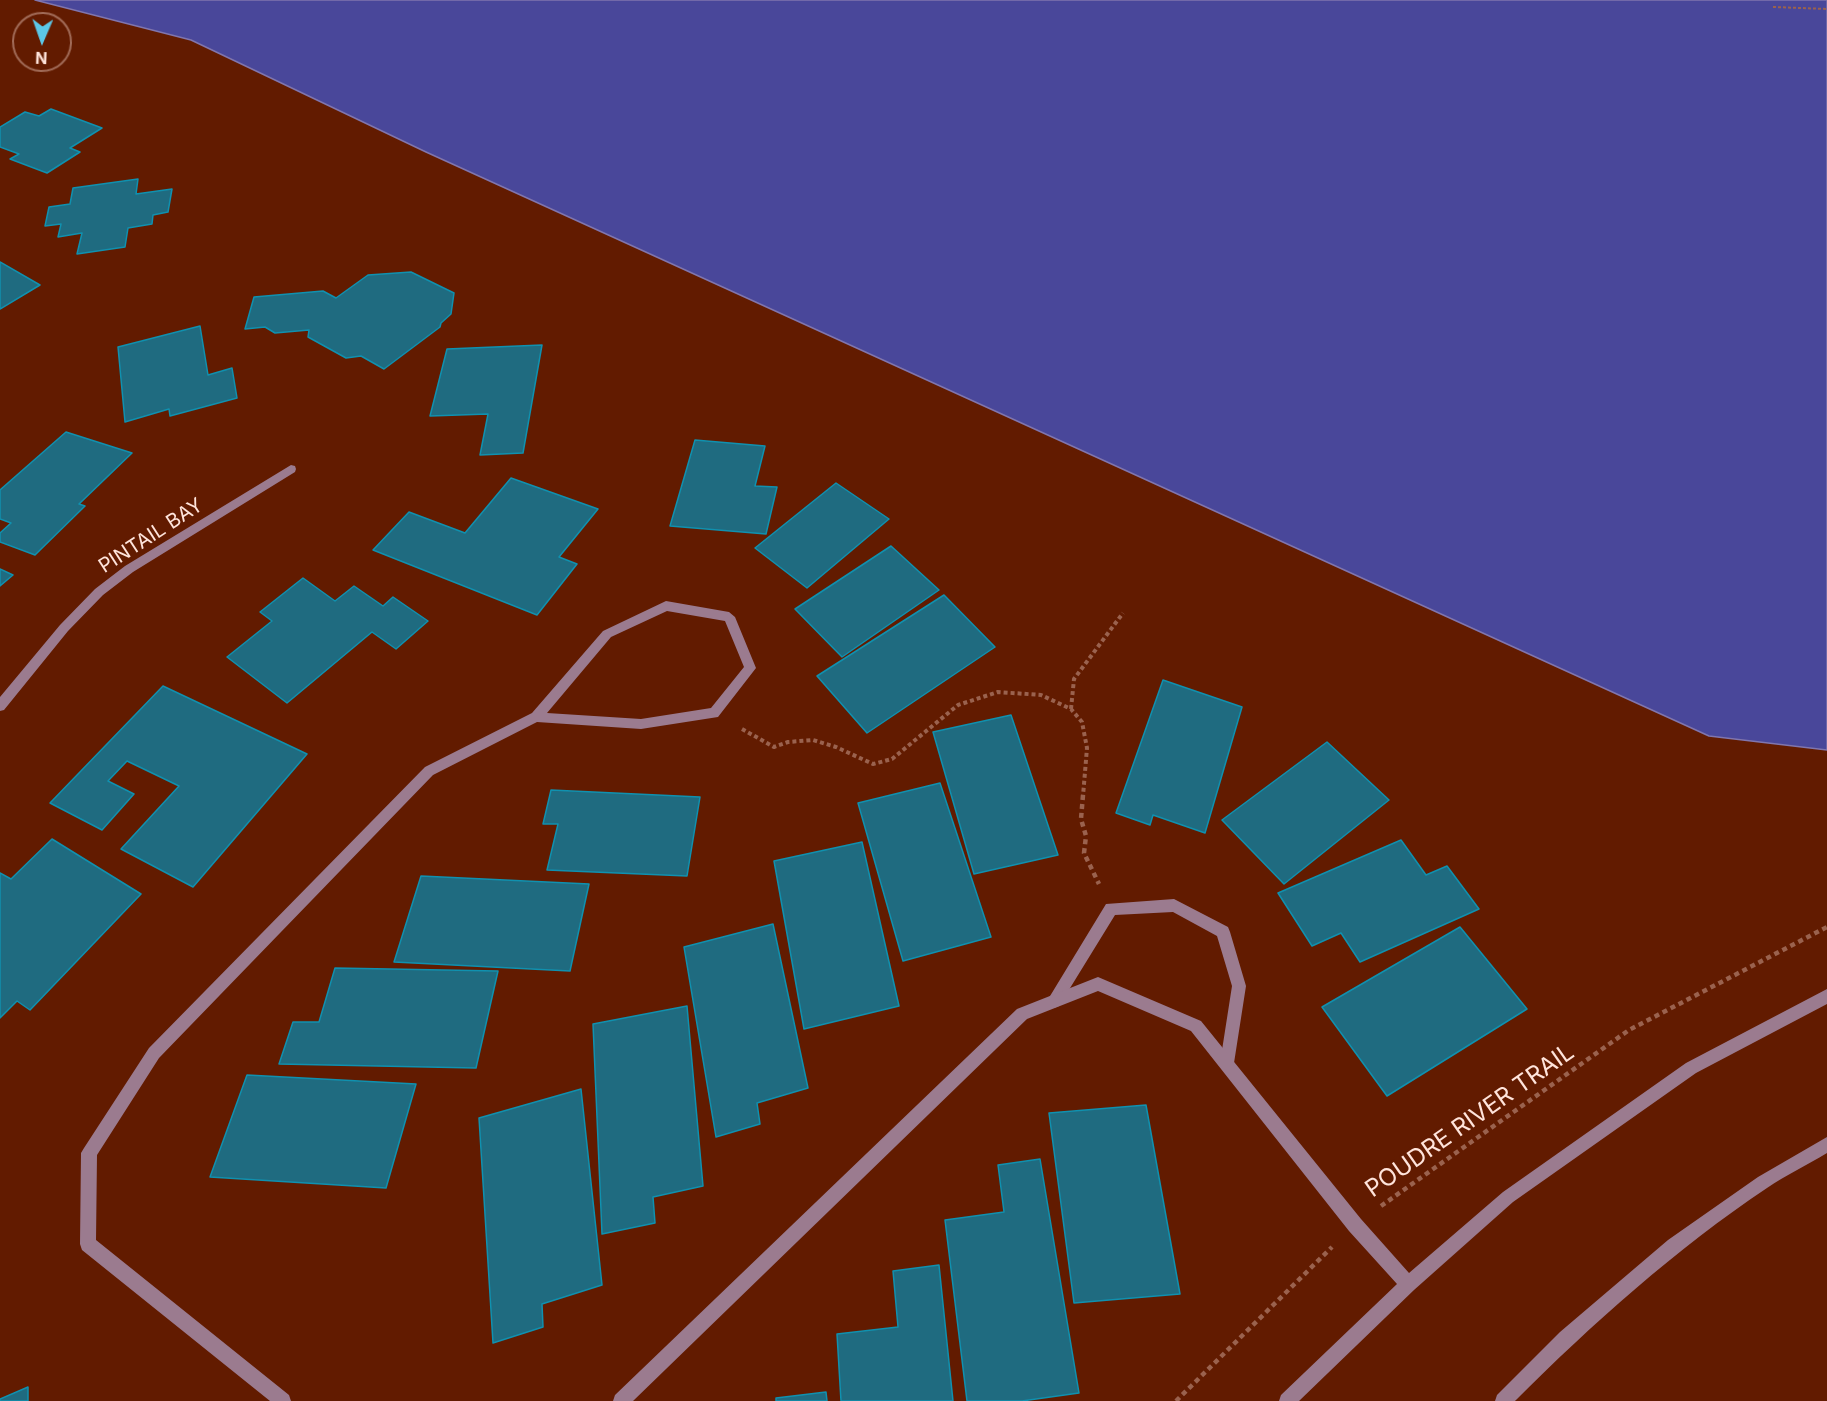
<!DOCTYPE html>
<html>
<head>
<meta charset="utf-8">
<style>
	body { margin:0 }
	#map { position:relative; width:1827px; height:1401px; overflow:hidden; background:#621b00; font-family:Inter,sans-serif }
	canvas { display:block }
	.north { position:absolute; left:12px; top:12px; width:60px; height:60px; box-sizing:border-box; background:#621b00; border:2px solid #a16b58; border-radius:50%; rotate:182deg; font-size:16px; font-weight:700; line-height:24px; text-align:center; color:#ffe4db }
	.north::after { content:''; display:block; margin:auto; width:21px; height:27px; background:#5cc7e7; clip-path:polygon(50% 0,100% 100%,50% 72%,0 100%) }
</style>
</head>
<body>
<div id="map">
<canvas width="1827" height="1401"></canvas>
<div class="north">N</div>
</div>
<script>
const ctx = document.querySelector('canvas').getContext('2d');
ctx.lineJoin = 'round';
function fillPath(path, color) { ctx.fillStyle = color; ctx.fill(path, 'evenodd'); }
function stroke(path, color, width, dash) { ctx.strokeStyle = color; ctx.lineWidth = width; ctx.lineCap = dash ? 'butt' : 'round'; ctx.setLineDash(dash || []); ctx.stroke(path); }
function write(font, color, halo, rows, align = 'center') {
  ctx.font = font + ' Inter,sans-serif'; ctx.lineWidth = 4.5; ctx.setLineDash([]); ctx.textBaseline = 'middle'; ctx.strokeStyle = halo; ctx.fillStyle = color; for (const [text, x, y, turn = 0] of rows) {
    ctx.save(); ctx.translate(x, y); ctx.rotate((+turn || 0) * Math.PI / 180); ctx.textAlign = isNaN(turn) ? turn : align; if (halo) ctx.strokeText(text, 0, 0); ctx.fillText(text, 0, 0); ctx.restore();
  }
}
const water = new Path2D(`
	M 35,0 L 1827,0 L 1827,750 L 1709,736 L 426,152 L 191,40 Z`);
fillPath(water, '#49479a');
stroke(water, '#8076ae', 1.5);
const building = new Path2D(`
	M 51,109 L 102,128 L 70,148 L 80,152 L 47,173 L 10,159 L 19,154 L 0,147 L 0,127 L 25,112 L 39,116 Z
	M 138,179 L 136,194 L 172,189 L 168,212 L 153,215 L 152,224 L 128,228 L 125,247 L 77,254 L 82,233 L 58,237 L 61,224 L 45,226 L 49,207 L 70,204 L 73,188 Z
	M 0,262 L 40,285 L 0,309 Z
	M 411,272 L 454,293 L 451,314 L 441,323 L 440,327 L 384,369 L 361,356 L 346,358 L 308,337 L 309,330 L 275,333 L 265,327 L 245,329 L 254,297 L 323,291 L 336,298 L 368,275 Z
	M 200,326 L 208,375 L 232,368 L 237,398 L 170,416 L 169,409 L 125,422 L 118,347 Z
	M 542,345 L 523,453 L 480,455 L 488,414 L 430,416 L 447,349 Z
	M 66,432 L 132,453 L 79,504 L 85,506 L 35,555 L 0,542 L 0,533 L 11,523 L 0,519 L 0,490 Z
	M 695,440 L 765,446 L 755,486 L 777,487 L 766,534 L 670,526 Z
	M 511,478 L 598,509 L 559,557 L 577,564 L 537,615 L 373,550 L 409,512 L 465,533 Z
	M 836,483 L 889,519 L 807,588 L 755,548 Z
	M 891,546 L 939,590 L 842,657 L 795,609 Z
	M 0,569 L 13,575 L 0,586 Z
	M 303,578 L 335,601 L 354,586 L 383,606 L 393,597 L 428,621 L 396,649 L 372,632 L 287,703 L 227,657 L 272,621 L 260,612 Z
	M 944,595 L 995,647 L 867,733 L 817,676 Z
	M 1163,680 L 1242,707 L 1205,833 L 1153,815 L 1150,825 L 1116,813 Z
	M 163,686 L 307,754 L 193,887 L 121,849 L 179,786 L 127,761 L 108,781 L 134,794 L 102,830 L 50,803 Z
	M 1011,715 L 1058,855 L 974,874 L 933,732 Z
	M 1327,742 L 1389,800 L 1284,884 L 1222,820 Z
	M 940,783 L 991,937 L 903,961 L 858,803 Z
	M 551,790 L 700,797 L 687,876 L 547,870 L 558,824 L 543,824 Z
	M 52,839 L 141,894 L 30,1010 L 17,1001 L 0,1018 L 0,873 L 11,879 Z
	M 1401,840 L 1426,875 L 1447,866 L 1479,909 L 1360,962 L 1341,933 L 1312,946 L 1278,893 Z
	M 862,842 L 899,1006 L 804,1029 L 774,861 Z
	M 421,876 L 589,884 L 570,971 L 394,962 Z
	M 773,924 L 808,1088 L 757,1103 L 760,1124 L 716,1137 L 684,947 Z
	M 1460,927 L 1527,1009 L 1387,1096 L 1322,1007 Z
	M 335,968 L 498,971 L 476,1068 L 279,1064 L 293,1022 L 319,1022 Z
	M 687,1006 L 703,1186 L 653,1197 L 655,1223 L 602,1234 L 593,1024 Z
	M 247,1075 L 416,1084 L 386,1188 L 210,1177 Z
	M 581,1089 L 602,1285 L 542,1304 L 543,1327 L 493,1343 L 479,1118 Z
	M 1146,1105 L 1180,1294 L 1074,1303 L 1049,1113 Z
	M 1040,1159 L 1079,1393 L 1022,1401 L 967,1401 L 945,1220 L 1004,1212 L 998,1165 Z
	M 939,1265 L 953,1401 L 841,1401 L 837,1334 L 898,1327 L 893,1271 Z
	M 28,1387 L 28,1401 L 0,1401 L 0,1399 Z
	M 826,1392 L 827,1401 L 776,1401 L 776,1398 Z`);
fillPath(building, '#1f6b80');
stroke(building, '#1091af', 1.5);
stroke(new Path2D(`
	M 1773,7 L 1827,9`), '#9a624e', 2, [3, 2]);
stroke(new Path2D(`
	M 1071,709 L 1074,679 L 1123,613
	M 742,729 L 774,747 L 788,742 L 813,740 L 836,747 L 873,764 L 892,759 L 958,705 L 998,692 L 1041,695 L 1071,709 L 1082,722 L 1087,748 L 1083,796`), '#9a624e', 4, [4, 3]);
stroke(new Path2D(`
	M 1083,795 L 1081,819 L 1086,836 L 1084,853 L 1099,884
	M 1381,1206 L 1629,1030 L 1827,927
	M 1176,1401 L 1332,1247`), '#9a624e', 4.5, [5, 4]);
fillPath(new Path2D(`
	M 1174,899 L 1228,927 L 1230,932 L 1246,986 L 1234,1063 L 1232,1068 L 1227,1070 L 1222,1068 L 1220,1063 L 1232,986 L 1217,936 L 1173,912 L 1115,915 L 1059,1006 L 1054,1008 L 1049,1006 L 1047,1001 L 1106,904 Z`), '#9b7b8f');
fillPath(new Path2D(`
	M 291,465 L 295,466 L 296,469 L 295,472 L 133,572 L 103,595 L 68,631 L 4,710 L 0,711 L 0,697 L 60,625 L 95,589 L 125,566 Z
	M 666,601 L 729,612 L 735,617 L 756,668 L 718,717 L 641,729 L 537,722 L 433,775 L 159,1058 L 97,1155 L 96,1240 L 289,1395 L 291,1401 L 270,1401 L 82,1250 L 80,1244 L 81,1153 L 84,1148 L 149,1048 L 425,767 L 532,713 L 603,631 ZM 667,611 L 725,621 L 744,667 L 711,708 L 641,719 L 547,713 L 611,637 Z
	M 1098,977 L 1201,1021 L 1361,1219 L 1409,1273 L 1503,1192 L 1686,1063 L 1827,989 L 1827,1004 L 1696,1073 L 1513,1202 L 1414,1290 L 1299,1401 L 1279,1401 L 1281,1395 L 1397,1284 L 1349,1231 L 1191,1031 L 1098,991 L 1027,1019 L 633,1401 L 613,1401 L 615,1395 L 1017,1009 Z
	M 1827,1137 L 1827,1153 C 1807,1165 1786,1175 1767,1188 C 1676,1249 1593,1323 1515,1401 L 1495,1401 L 1497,1395 L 1560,1332 L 1668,1240 L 1758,1177 Z`), '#9b7b8f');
write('20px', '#ffe4db', '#621b00', [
	["PINTAIL BAY",151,536,-33]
]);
write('24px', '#ffe4db', '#621b00', [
	["POUDRE RIVER TRAIL",1470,1121,-35]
]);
</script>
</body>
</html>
